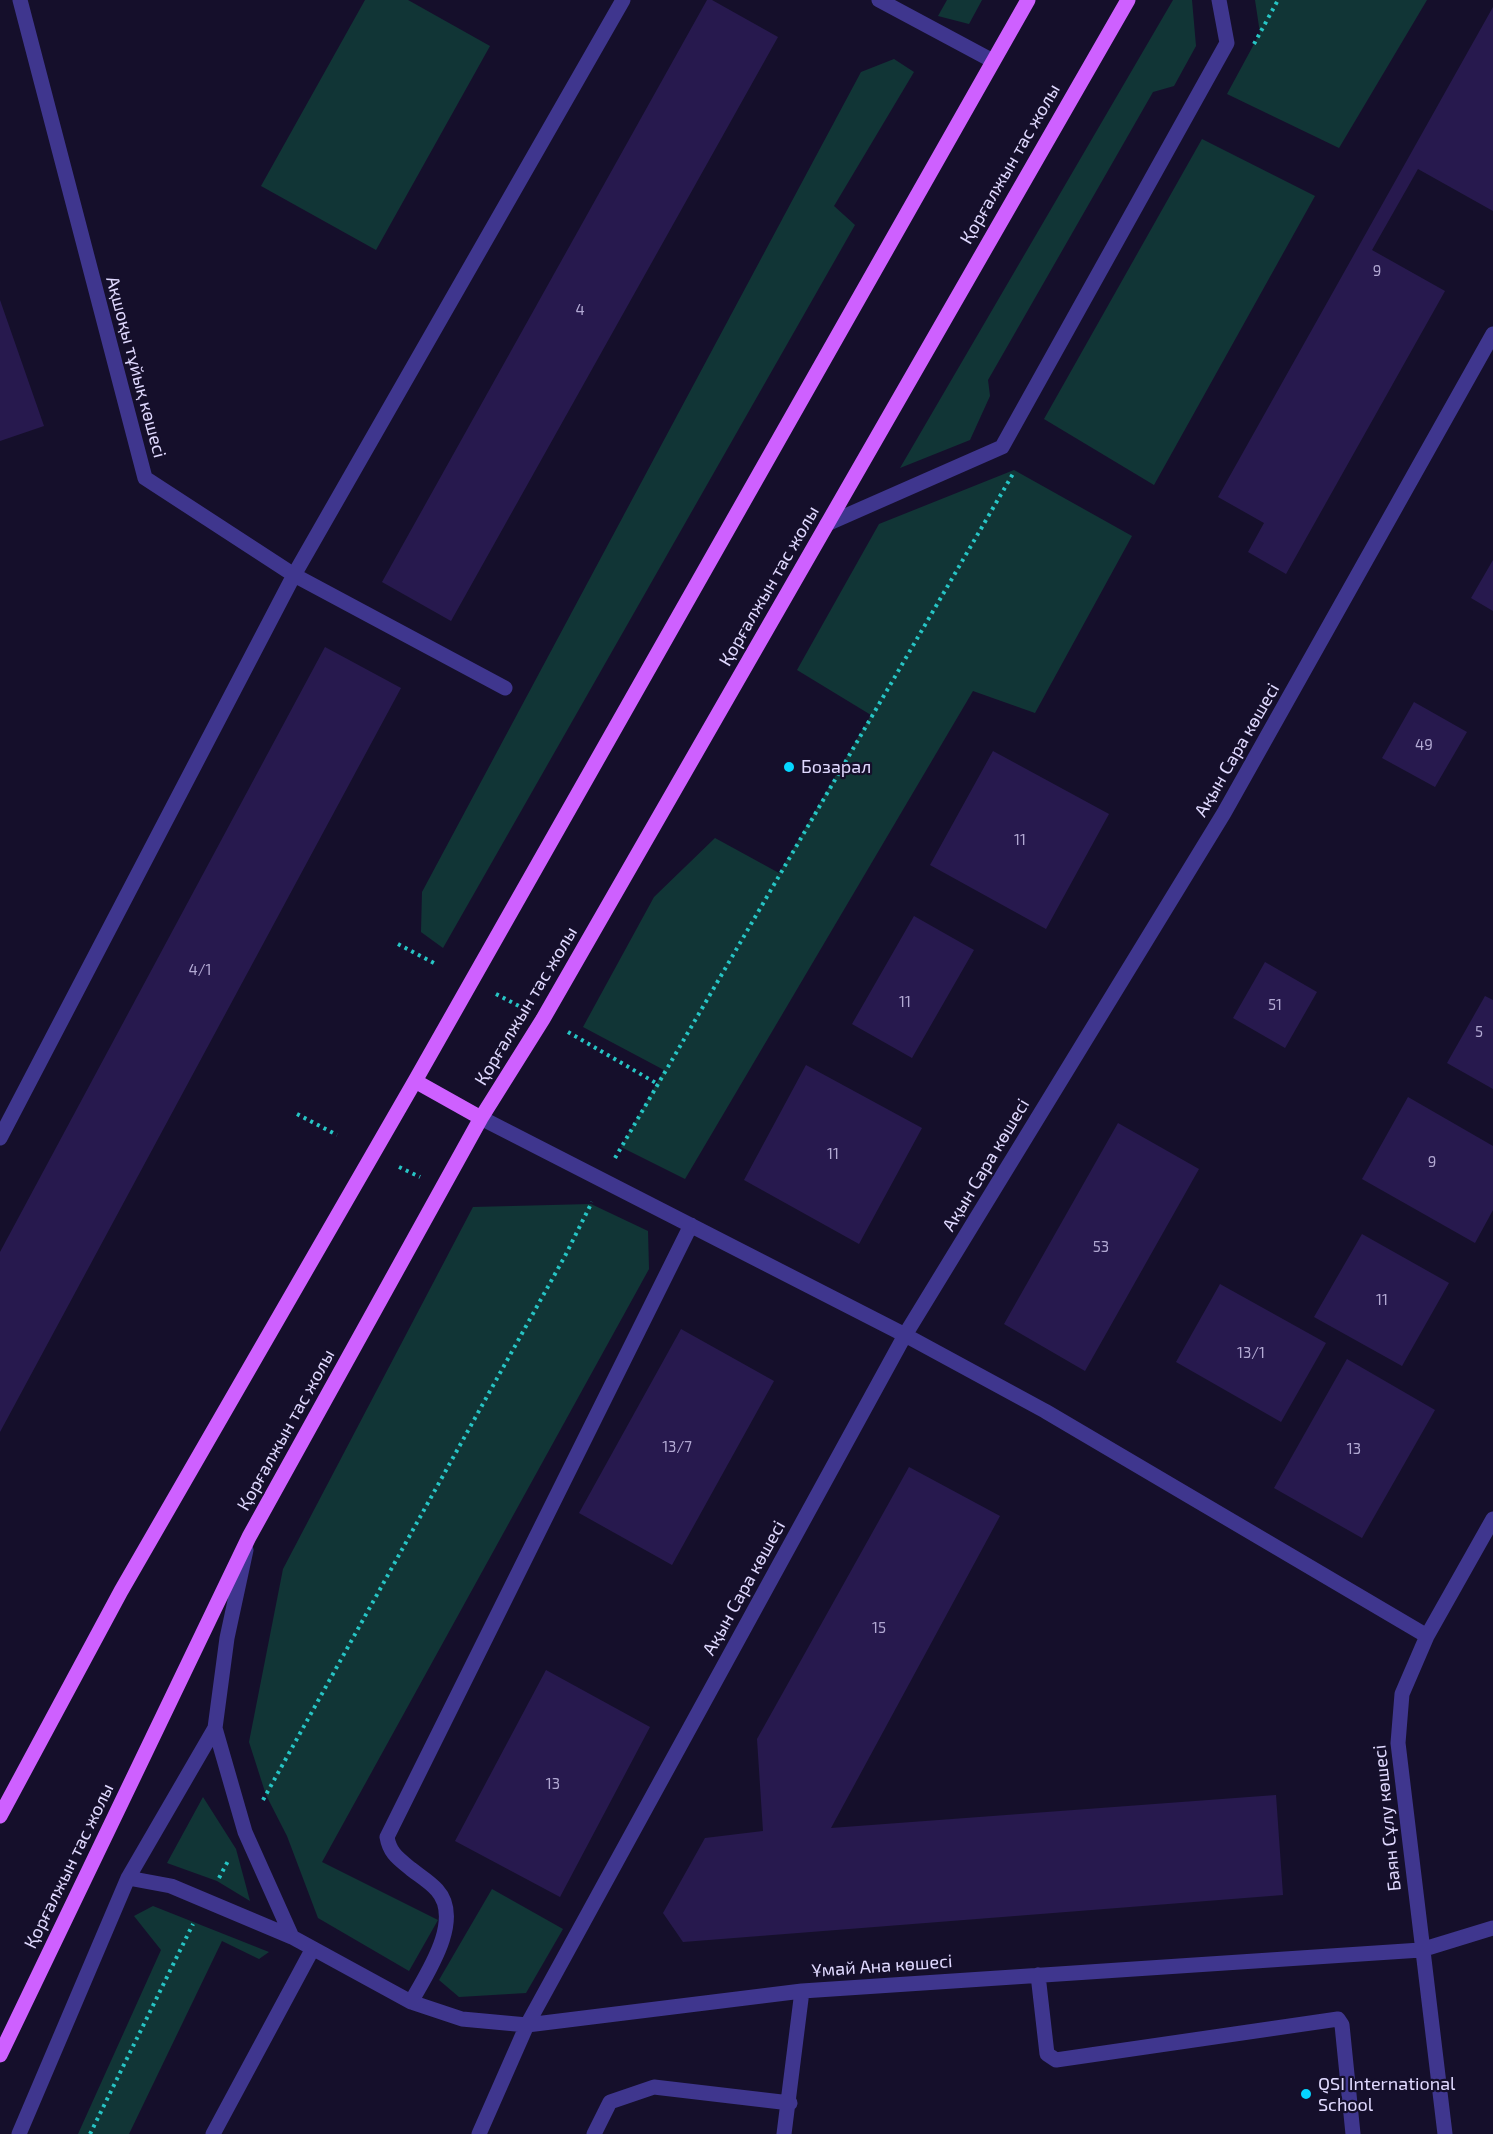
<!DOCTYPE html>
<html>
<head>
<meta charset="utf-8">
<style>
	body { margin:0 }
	canvas { display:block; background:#150f2b }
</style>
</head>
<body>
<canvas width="1493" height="2134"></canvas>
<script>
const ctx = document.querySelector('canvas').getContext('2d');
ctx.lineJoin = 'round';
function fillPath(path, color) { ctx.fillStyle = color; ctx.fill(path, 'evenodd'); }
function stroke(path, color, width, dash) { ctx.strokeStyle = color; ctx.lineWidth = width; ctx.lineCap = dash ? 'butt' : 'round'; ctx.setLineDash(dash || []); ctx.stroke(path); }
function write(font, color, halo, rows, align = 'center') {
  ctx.font = font + ' "Exo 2",sans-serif'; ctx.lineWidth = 4.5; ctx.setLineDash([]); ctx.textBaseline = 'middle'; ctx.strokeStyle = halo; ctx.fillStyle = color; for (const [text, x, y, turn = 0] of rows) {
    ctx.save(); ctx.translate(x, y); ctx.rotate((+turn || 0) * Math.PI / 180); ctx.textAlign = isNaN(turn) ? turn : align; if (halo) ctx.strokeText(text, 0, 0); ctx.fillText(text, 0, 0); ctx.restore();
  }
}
fillPath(new Path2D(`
	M 365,0 L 408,0 L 490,46 L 376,250 L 261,186 Z
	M 947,0 L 982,0 L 969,24 L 938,16 Z
	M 1173,0 L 1192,0 L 1196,46 L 1174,86 L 1153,92 L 988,380 L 990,396 L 970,440 L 900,468 Z
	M 1255,0 L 1427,0 L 1339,148 L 1227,94 L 1260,33 Z
	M 894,59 L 914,72 L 834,206 L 855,225 L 443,948 L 421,932 L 422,892 L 861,72 Z
	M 1202,139 L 1315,196 L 1154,485 L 1044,419 Z
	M 1014,470 L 1132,536 L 1035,713 L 973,691 L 685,1179 L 621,1147 L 664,1070 L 583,1027 L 654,897 L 715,838 L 779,873 L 871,715 L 797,670 L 879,524 Z
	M 591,1204 L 648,1231 L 649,1269 L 322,1862 L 438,1920 L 409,1971 L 318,1918 L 287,1836 L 266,1795 L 249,1742 L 283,1569 L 473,1207 Z
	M 203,1797 L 236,1849 L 250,1901 L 217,1881 L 167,1863 Z
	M 492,1889 L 563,1929 L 526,1993 L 459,1997 L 439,1980 Z
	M 153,1906 L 269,1952 L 259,1959 L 222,1941 L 129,2134 L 78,2134 L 161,1950 L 134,1916 Z`), '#113536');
fillPath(new Path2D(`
	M 707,0 L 712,0 L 778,37 L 451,621 L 382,582 Z
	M 1493,7 L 1493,211 L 1418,169 L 1372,250 L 1445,291 L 1286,574 L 1248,552 L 1264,523 L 1218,497 Z
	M 0,300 L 44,426 L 0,441 Z
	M 1493,560 L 1493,611 L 1471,598 Z
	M 325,647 L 401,688 L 0,1432 L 0,1252 Z
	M 1414,702 L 1467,732 L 1435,787 L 1382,758 Z
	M 993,751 L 1109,814 L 1046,929 L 930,865 Z
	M 914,916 L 974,950 L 912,1058 L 852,1024 Z
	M 1265,962 L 1317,992 L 1285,1048 L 1233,1018 Z
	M 1485,996 L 1493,1000 L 1493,1089 L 1447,1063 Z
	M 806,1065 L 922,1128 L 859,1244 L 744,1180 Z
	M 1408,1097 L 1493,1146 L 1493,1210 L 1475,1243 L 1362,1179 Z
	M 1118,1123 L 1199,1169 L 1085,1371 L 1004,1324 Z
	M 1362,1234 L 1449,1283 L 1402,1366 L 1314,1317 Z
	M 1220,1284 L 1326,1343 L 1281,1422 L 1176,1362 Z
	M 681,1329 L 774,1381 L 672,1565 L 579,1513 Z
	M 1347,1359 L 1435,1410 L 1362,1538 L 1274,1488 Z
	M 909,1467 L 1000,1516 L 831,1828 L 1276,1795 L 1283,1895 L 683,1942 L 663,1913 L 705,1838 L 763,1831 L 757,1739 Z
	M 546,1670 L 650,1727 L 560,1897 L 455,1841 Z`), '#27194e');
stroke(new Path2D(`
	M 1254,44 L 1278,0
	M 398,944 L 434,963
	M 496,994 L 519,1006
	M 568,1032 L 656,1083
	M 297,1114 L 337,1135
	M 615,1158 L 1014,472
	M 399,1167 L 420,1177
	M 263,1800 L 565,1256 L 592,1202
	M 219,1878 L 228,1861
	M 90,2134 L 193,1924`), '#27c5c5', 4, [3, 4.5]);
stroke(new Path2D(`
	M 20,0 L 145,478 L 294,575 L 505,688
	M 879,0 L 993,61
	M 827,524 L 1002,447 L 1227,43 L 1219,0
	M 481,1118 L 905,1335 L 1045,1411 L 1427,1636
	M 0,1138 L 294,575 L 623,0
	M 215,1728 L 245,1832 L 292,1937
	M 128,1878 L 171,1886 L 292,1937 L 411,2002 L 462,2019 L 527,2025 L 802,1991 L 1421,1950 L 1493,1928
	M 1038,1975 L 1047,2054 L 1056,2060 L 1338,2019 L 1342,2025 L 1353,2134
	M 411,2002 C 426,1975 464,1920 437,1890 C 430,1882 420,1876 411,1869 C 399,1859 390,1854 387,1837 L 691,1225
	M 19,2134 L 128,1878 L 215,1728 L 227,1638 L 246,1550
	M 213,2134 L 312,1950
	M 479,2134 L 527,2025 L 905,1335 L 1224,813 L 1493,334
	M 594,2134 L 610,2102 L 654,2087 L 790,2103
	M 784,2134 L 802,1991
	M 1445,2134 L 1398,1743 L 1402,1694 L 1427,1636 L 1493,1519`), '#3f368e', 15);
stroke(new Path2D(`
	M 415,1081 L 481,1118
	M 0,1816 L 121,1591 L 415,1081 L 1028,0
	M 0,2055 L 249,1537 L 481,1118 L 543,1019 L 1128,0`), '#ce60ff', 15);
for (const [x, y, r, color] of [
	[789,767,6,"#05d6ff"],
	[1306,2094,6,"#05d6ff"]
]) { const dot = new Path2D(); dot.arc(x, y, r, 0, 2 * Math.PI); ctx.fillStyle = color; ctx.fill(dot); stroke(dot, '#150f2b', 2); }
write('15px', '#b2a9d3', null, [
	["9",1377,271],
	["4",580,310],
	["49",1424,745],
	["11",1020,840],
	["4/1",200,970],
	["11",905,1002],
	["51",1275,1005],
	["5",1479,1032],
	["11",833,1154],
	["9",1432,1162],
	["53",1101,1247],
	["11",1382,1300],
	["13/1",1251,1353],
	["13/7",677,1447],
	["13",1354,1449],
	["15",879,1628],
	["13",553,1784]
]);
write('18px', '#e0d9ff', '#150f2b', [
	["Қорғалжын тас жолы",1010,164,-60],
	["Ақшоқы тұйық көшесі",136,367,75],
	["Қорғалжын тас жолы",769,586,-60],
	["Ақын Сара көшесі",1237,750,-60],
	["Қорғалжын тас жолы",526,1006,-59],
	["Ақын Сара көшесі",986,1165,-59],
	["Қорғалжын тас жолы",286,1430,-61],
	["Ақын Сара көшесі",744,1588,-61],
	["Баян Сұлу көшесі",1387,1818,-96],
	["Қорғалжын тас жолы",69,1866,-64],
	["Ұмай Ана көшесі",882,1966,-4]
]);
write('18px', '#e0d9ff', '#150f2b', [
	["Бозарал",801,767],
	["QSI International",1318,2084],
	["School",1318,2105]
], 'left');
</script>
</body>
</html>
